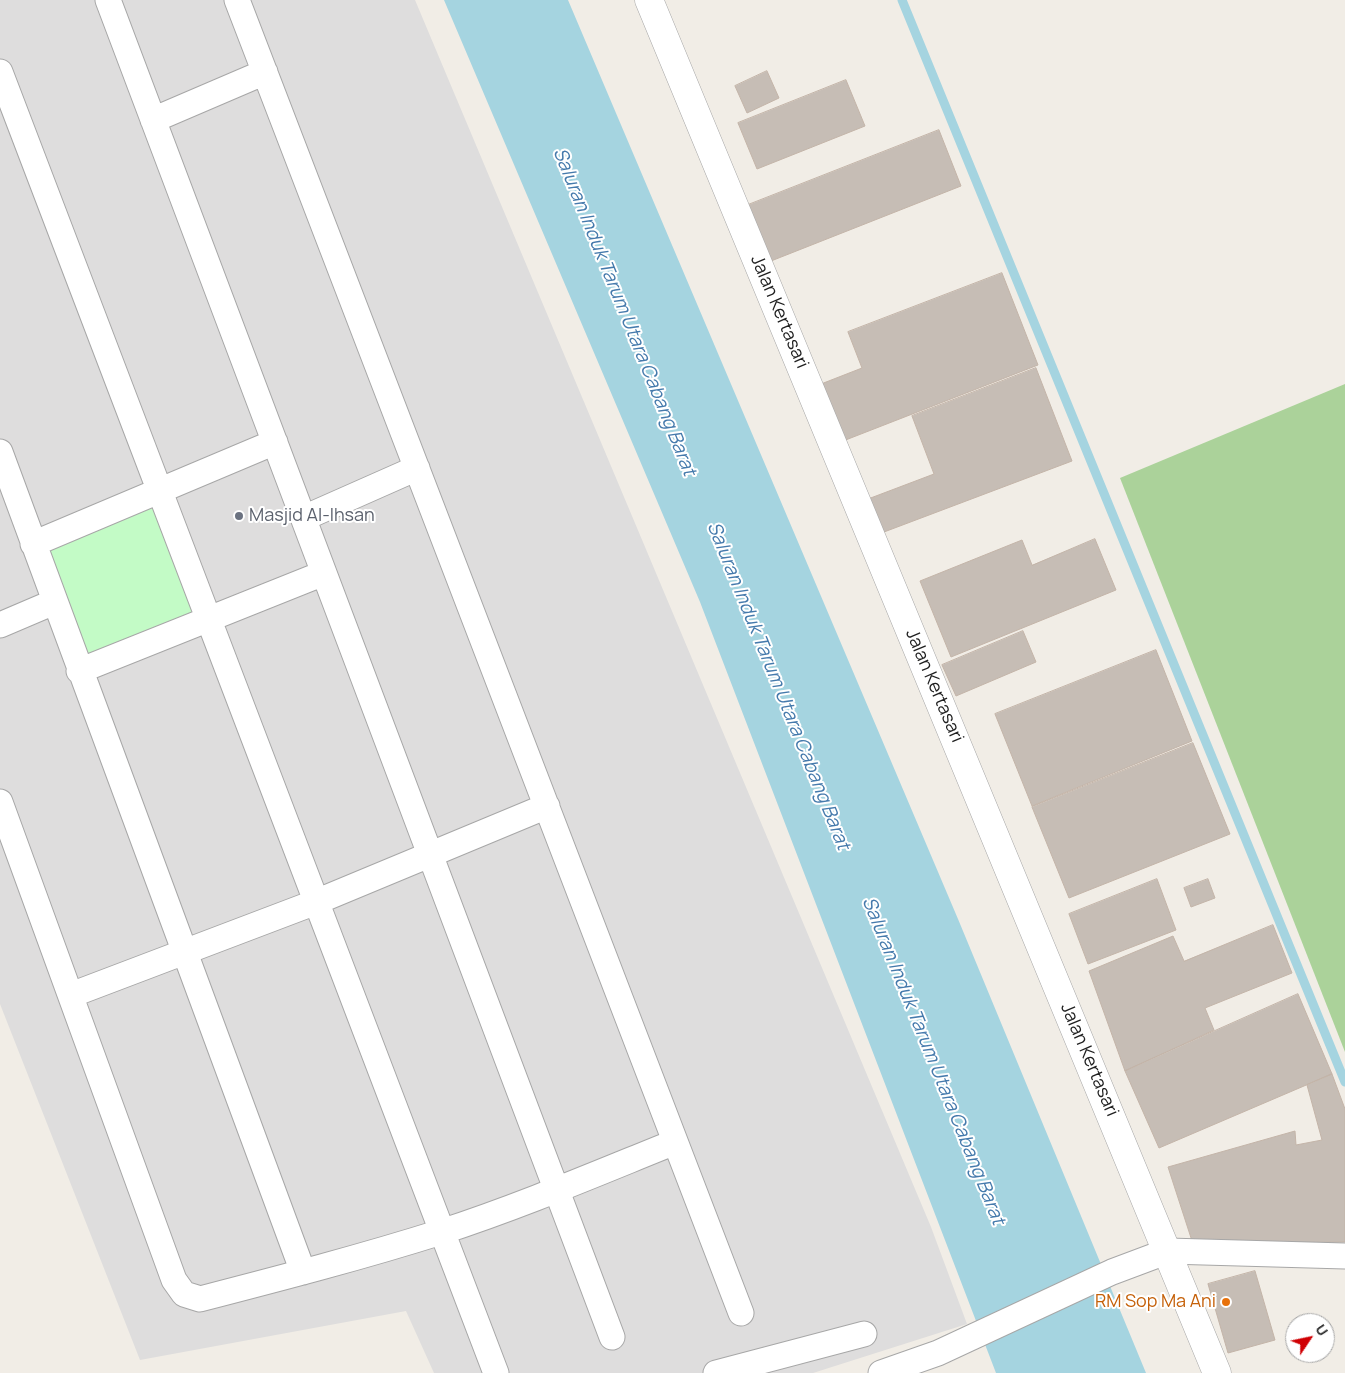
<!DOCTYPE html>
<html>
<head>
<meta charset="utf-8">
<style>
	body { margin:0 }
	#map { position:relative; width:1345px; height:1373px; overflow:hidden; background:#f1ede6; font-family:Manrope,sans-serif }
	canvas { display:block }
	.north { position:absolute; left:1285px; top:1313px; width:50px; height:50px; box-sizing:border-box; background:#fff; border:1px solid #a6a6a6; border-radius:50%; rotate:56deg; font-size:14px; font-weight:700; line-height:20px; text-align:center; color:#202020 }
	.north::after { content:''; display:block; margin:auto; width:18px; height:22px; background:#d00004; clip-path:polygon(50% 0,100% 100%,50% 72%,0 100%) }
</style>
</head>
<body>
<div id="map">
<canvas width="1345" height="1373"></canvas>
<div class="north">U</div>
</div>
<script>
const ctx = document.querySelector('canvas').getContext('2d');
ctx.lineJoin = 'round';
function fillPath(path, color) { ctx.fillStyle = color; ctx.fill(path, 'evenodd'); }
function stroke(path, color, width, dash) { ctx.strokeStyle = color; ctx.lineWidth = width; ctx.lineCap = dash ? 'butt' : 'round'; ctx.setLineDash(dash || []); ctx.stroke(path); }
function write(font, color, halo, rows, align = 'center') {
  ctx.font = font + ' Manrope,sans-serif'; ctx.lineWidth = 4; ctx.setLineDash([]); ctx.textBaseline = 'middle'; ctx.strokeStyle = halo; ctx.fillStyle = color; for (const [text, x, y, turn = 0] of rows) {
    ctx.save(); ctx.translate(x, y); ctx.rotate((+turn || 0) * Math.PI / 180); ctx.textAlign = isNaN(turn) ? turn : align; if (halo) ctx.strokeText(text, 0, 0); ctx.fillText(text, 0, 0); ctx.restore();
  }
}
fillPath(new Path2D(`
	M 0,0 L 415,0 L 931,1227 L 967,1324 L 813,1373 L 434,1373 L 406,1311 L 140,1360 L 0,1004 Z`), '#dedddd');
fillPath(new Path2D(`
	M 1345,384 L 1345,1052 L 1120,478 Z`), '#abd29a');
fillPath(new Path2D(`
	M 160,491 L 208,619 L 79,671 L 33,544 Z`), '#c3fbc6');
fillPath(new Path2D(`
	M 444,0 L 568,0 L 958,919 L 1146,1373 L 996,1373 L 700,602 Z`), '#a5d4e0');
stroke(new Path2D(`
	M 902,0 L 1345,1082`), '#a5d4e0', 9);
const building = new Path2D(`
	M 767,71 L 779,98 L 747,113 L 735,86 Z
	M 846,80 L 865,126 L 757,169 L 738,123 Z
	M 939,130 L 961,186 L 771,261 L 748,205 Z
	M 1002,273 L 1038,365 L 843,441 L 821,384 L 862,368 L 848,332 Z
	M 1036,368 L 1072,461 L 884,532 L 868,499 L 934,474 L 912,416 Z
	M 1095,539 L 1116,590 L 951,657 L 920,581 L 1022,540 L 1032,565 Z
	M 1023,631 L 1036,662 L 956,696 L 942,665 Z
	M 1156,650 L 1192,741 L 1032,806 L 995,714 Z
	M 1193,743 L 1230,834 L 1069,898 L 1032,807 Z
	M 1157,879 L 1176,930 L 1088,964 L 1069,914 Z
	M 1208,879 L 1215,898 L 1191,907 L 1184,888 Z
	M 1273,925 L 1292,973 L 1205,1008 L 1214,1030 L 1125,1071 L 1089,971 L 1173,936 L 1184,961 Z
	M 1298,994 L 1332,1074 L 1159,1148 L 1125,1071 Z
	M 1332,1074 L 1345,1109 L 1345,1242 L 1193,1244 L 1168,1167 L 1295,1131 L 1296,1145 L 1322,1140 L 1307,1085 Z
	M 1255,1271 L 1275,1340 L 1228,1353 L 1208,1284 Z`);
fillPath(building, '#c6bdb5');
stroke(building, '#c3b4a8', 1);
const minor = new Path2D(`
	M 108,0 L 612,1337
	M 237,0 L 741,1313
	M 0,72 L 496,1373
	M 153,120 L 265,72
	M 0,452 L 303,1272
	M 304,518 L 417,468
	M 33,544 L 275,442
	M 0,625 L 54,602
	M 79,671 L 324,573
	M 0,802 L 174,1280 L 184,1294 L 200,1299 C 281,1278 362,1257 441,1232 C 521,1206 598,1173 675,1142
	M 71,995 L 316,902 L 547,806
	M 716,1373 L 864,1334
	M 881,1373 L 938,1353 L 1112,1272 L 1168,1251 L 1345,1256`);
const tertiary = new Path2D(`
	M 649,0 L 1217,1373`);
stroke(minor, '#a7a7a7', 27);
stroke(tertiary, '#a7a7a7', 29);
stroke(minor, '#fff', 25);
stroke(tertiary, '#fff', 28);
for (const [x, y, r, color] of [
	[239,516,5,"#6b7280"],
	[1226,1302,5,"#e8710a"]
]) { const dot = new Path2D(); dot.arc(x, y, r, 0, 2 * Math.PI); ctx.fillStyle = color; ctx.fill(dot); stroke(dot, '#fff', 2); }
write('18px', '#202020', '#fff', [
	["Jalan Kertasari",779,312,67],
	["Jalan Kertasari",934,686,67],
	["Jalan Kertasari",1089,1060,67]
]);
write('18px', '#5b616d', '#fff', [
	["Masjid Al-Ihsan",249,516]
], 'left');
write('18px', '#c56008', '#fff', [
	["RM Sop Ma Ani",1216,1302]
], 'right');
write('italic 19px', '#457aac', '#fff', [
	["Saluran Induk Tarum Utara Cabang Barat",624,312,68],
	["Saluran Induk Tarum Utara Cabang Barat",778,686,68],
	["Saluran Induk Tarum Utara Cabang Barat",933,1061,68]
]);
</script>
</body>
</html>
